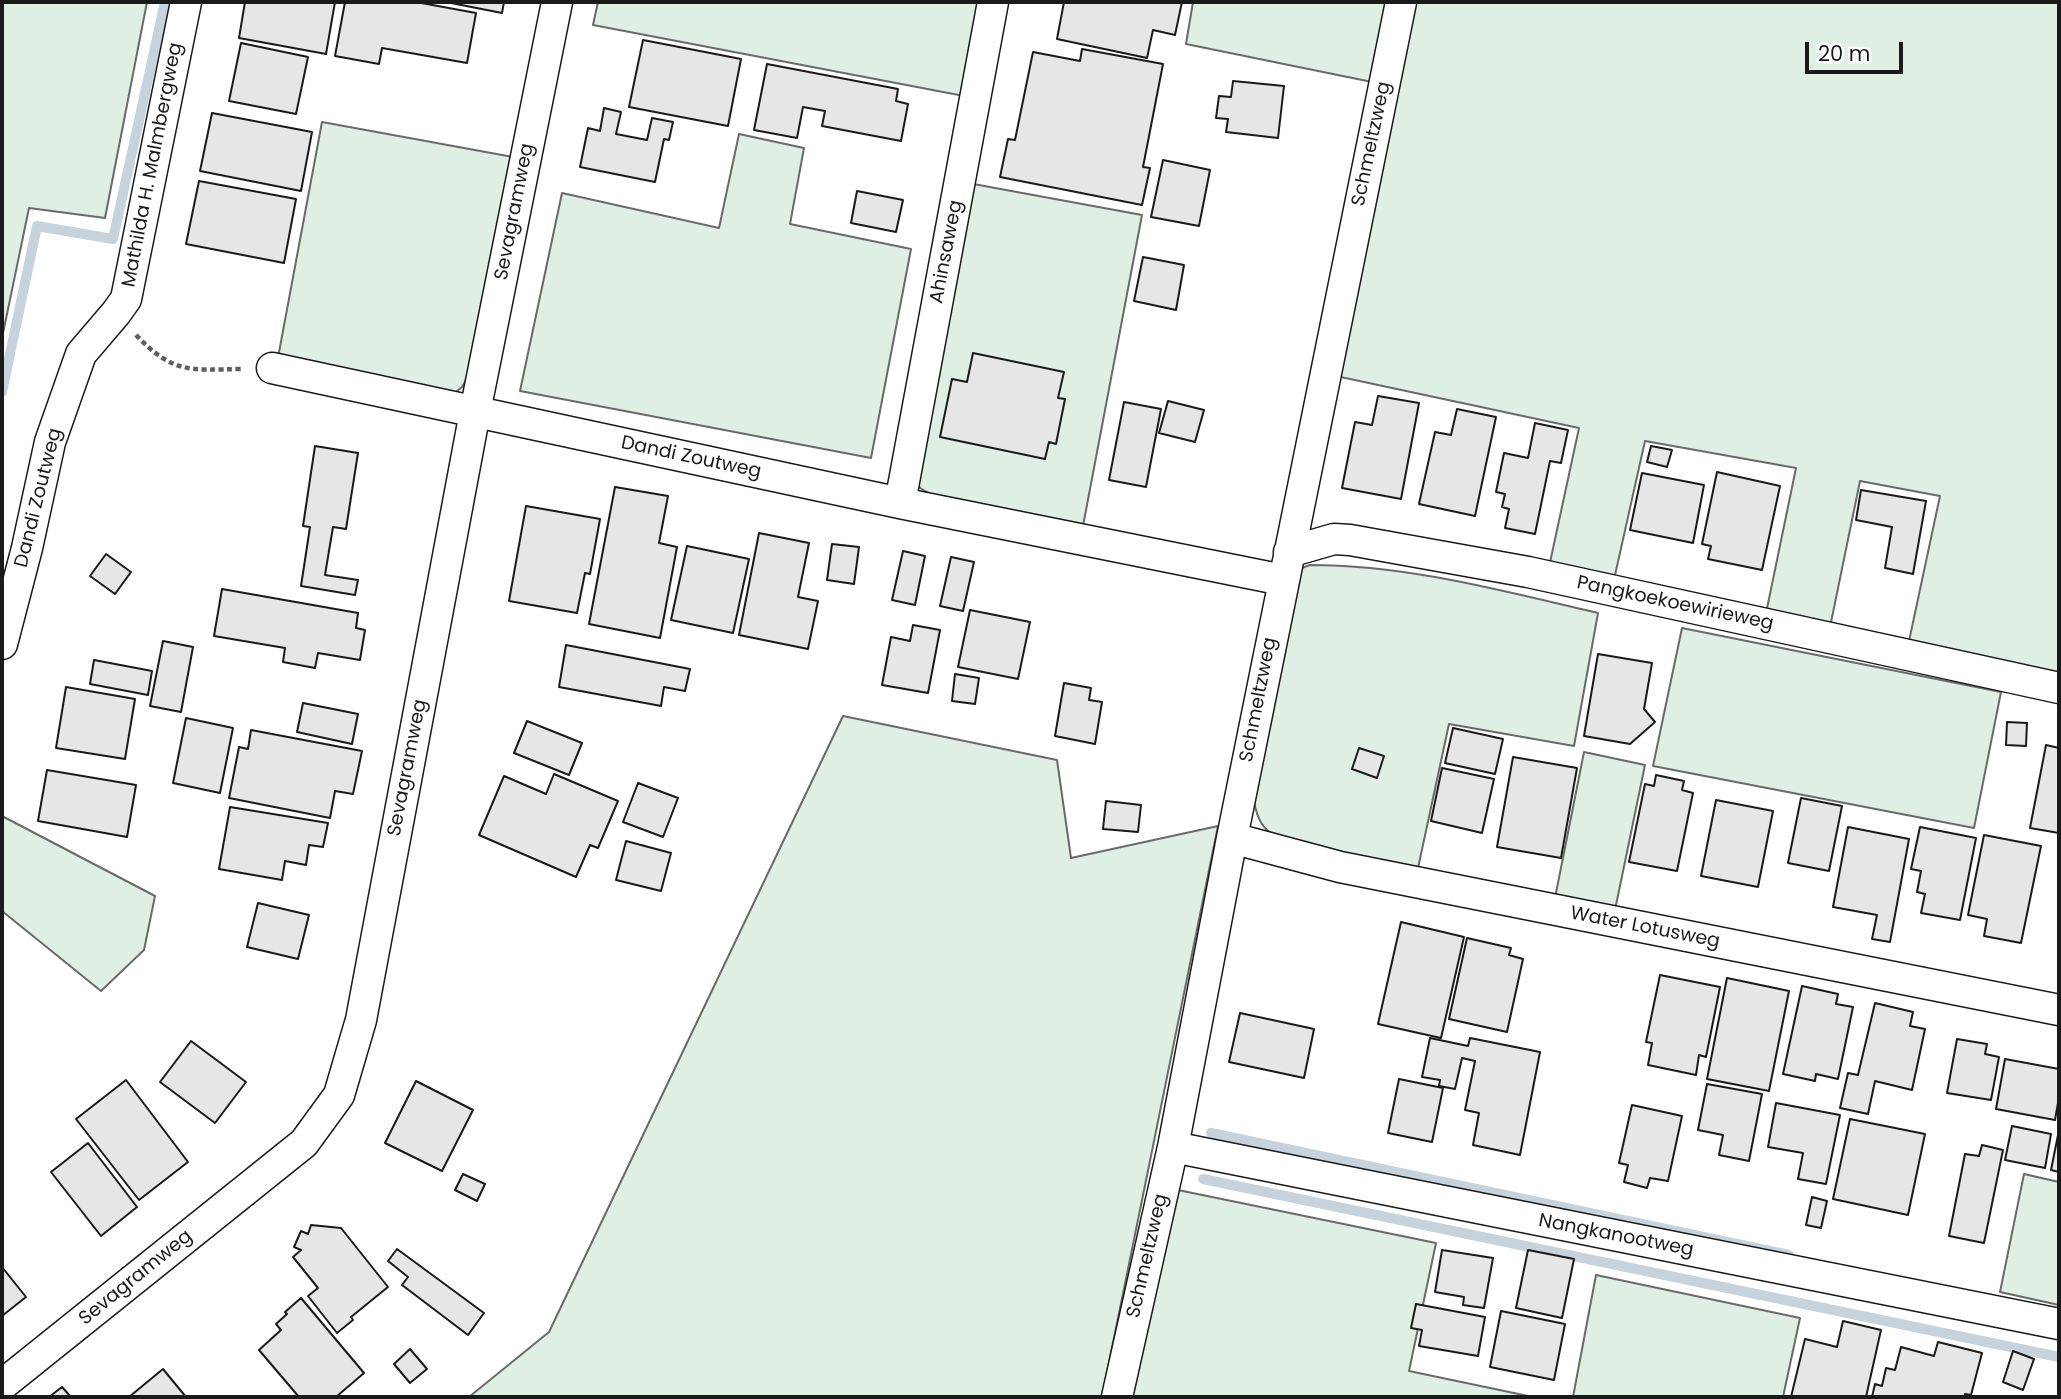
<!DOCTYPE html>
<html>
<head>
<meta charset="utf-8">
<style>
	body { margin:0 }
	#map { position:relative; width:2061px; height:1399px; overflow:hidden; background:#fff; font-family:Poppins,sans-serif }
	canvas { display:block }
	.frame { position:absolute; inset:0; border:4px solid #1a1a1a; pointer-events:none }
	.scale { position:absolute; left:1805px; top:42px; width:98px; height:32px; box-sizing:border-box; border:4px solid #1a1a1a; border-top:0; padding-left:9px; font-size:21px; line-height:24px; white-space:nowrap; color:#1a1a1a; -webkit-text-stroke:5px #fff; paint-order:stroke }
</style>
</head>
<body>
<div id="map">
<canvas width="2061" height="1399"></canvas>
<div class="frame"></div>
<div class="scale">20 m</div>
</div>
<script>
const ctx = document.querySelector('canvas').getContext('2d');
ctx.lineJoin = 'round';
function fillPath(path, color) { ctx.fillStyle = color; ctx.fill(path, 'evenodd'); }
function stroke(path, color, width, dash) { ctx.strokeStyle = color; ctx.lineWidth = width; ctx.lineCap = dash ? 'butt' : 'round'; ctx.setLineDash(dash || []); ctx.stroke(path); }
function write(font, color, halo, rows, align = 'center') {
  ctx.font = font + ' Poppins,sans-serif'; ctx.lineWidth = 5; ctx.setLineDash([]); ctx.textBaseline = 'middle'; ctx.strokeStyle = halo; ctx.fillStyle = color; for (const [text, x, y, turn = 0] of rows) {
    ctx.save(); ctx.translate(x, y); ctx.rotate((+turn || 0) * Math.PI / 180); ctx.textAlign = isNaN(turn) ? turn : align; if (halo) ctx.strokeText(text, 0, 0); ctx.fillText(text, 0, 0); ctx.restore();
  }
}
const green = new Path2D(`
	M 2,2 L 147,2 L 105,218 L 29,208 L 2,338 Z
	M 598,2 L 981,2 L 964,96 L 593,25 Z
	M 1193,2 L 1389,2 L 1372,82 L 1186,44 Z
	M 1415,2 L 2059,2 L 2059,685 L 1906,655 L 1940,496 L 1860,481 L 1828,637 L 1764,623 L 1796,468 L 1645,441 L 1611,593 L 1546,581 L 1579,428 L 1336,376 Z
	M 322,122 L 513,157 L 473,368 L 462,387 L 451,396 L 277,363 Z
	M 739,134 L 804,148 L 790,224 L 911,249 L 871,458 L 520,391 L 562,193 L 719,228 Z
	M 968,183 L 1142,215 L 1083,526 L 932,495 L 920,488 L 915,477 Z
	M 1310,565 C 1408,565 1503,591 1598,613 L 1574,746 L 1449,724 L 1418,868 C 1383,862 1288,852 1266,829 C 1257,820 1255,806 1252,794 L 1299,569 Z
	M 1682,628 L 2001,692 L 1974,828 L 1653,766 Z
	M 843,716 L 1057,760 L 1071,858 L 1218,826 L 1102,1397 L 469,1397 L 549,1332 Z
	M 1584,752 L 1645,765 L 1615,910 L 1555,898 Z
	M 2,816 L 155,896 L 144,950 L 101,991 L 2,911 Z
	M 2024,1174 L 2059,1182 L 2059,1305 L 2000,1292 Z
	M 1173,1189 L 1436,1243 L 1409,1371 L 1533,1397 L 1129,1397 Z
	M 1596,1275 L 1800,1318 L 1783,1397 L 1573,1397 Z`);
fillPath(green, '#e0efe3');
stroke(green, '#6a6a6a', 2);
stroke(new Path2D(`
	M 2,392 L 37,226 L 113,239 L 165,2
	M 1211,1133 L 1789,1255
	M 1203,1179 L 2059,1357`), '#c6d2dc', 10);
const building = new Path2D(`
	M 245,2 L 335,2 L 326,54 L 239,38 Z
	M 345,2 L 416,2 L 476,13 L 467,63 L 382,48 L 379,64 L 335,56 Z
	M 446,2 L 504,2 L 502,13 Z
	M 1064,2 L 1182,2 L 1175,35 L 1153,30 L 1147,58 L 1057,39 Z
	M 643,40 L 741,59 L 728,126 L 629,107 Z
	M 241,43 L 308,57 L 296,114 L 229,101 Z
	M 1082,49 L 1163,64 L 1143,167 L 1150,168 L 1142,205 L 1000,177 L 1008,139 L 1015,140 L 1033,52 L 1080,61 Z
	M 767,64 L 898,89 L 896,101 L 908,104 L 901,141 L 822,126 L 825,111 L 803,107 L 797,138 L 754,130 Z
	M 1233,81 L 1284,86 L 1278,138 L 1226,132 L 1228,119 L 1216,118 L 1219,96 L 1231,97 Z
	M 604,108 L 621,112 L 616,134 L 647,140 L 652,118 L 673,122 L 669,140 L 664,139 L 655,182 L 580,167 L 588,128 L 600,131 Z
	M 212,113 L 312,132 L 301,191 L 200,171 Z
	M 1163,160 L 1210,170 L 1199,226 L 1151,217 Z
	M 199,181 L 296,199 L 284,263 L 186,244 Z
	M 857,191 L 903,200 L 896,232 L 851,223 Z
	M 1143,257 L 1184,265 L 1176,310 L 1134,301 Z
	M 973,353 L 1064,372 L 1058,398 L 1065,399 L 1056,444 L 1049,442 L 1045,459 L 940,437 L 952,379 L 967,382 Z
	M 1378,396 L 1419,403 L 1401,499 L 1342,488 L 1355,422 L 1372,425 Z
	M 1168,401 L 1204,410 L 1195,442 L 1159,433 Z
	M 1124,402 L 1161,409 L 1146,487 L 1109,480 Z
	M 1457,409 L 1496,417 L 1475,516 L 1419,504 L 1435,432 L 1451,435 Z
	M 1535,423 L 1568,430 L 1561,463 L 1550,461 L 1535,534 L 1505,528 L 1509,509 L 1502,507 L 1505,494 L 1496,492 L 1504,453 L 1528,458 Z
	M 315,446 L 358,453 L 346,529 L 333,527 L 325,575 L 358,580 L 355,595 L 301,586 L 310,527 L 303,526 Z
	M 1651,446 L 1672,450 L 1667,467 L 1647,462 Z
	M 1717,472 L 1780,486 L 1762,570 L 1708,559 L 1711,546 L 1702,544 Z
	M 1642,473 L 1704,485 L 1693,543 L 1630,530 Z
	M 615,487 L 668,496 L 659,543 L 677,547 L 660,638 L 589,624 Z
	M 1861,490 L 1926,501 L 1913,574 L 1885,568 L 1892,527 L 1856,520 Z
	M 526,506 L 600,519 L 590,574 L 585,573 L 577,613 L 509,601 Z
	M 759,533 L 809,543 L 798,597 L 818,601 L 808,649 L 739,635 Z
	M 832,544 L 859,547 L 854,584 L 827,580 Z
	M 687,546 L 749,559 L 733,633 L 671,620 Z
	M 903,551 L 925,556 L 915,605 L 892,600 Z
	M 106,554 L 131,572 L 115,594 L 90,576 Z
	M 951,557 L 974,562 L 963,611 L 940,606 Z
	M 222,589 L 358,613 L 356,628 L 365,630 L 360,660 L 318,653 L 315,668 L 283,662 L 285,648 L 214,636 Z
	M 970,610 L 1030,622 L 1018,679 L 958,667 Z
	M 913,625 L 940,630 L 928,693 L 882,685 L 891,637 L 910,641 Z
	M 163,641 L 193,647 L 181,712 L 150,706 Z
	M 566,645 L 690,669 L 685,691 L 664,687 L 661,706 L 559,687 Z
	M 1598,654 L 1652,663 L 1644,709 L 1655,722 L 1630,744 L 1584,736 Z
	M 94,660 L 152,671 L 148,695 L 90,684 Z
	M 955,674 L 979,678 L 975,704 L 952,701 Z
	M 1064,683 L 1091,688 L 1089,700 L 1102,702 L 1095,744 L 1055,736 Z
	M 66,687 L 135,699 L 125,759 L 56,748 Z
	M 303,703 L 358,714 L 352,744 L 297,732 Z
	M 186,718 L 233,728 L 220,793 L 173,783 Z
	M 527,721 L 582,743 L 569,775 L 514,753 Z
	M 2007,722 L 2027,723 L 2026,746 L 2006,745 Z
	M 1453,728 L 1503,739 L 1495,774 L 1445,763 Z
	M 251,730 L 362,751 L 353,794 L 335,791 L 330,818 L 229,798 L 239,747 L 248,749 Z
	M 2046,745 L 2059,748 L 2059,833 L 2030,828 Z
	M 1359,748 L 1384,756 L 1377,778 L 1352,769 Z
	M 1513,757 L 1577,768 L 1561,858 L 1497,847 Z
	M 1442,768 L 1494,779 L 1482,833 L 1431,821 Z
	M 47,770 L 136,785 L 127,837 L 38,821 Z
	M 554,774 L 618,801 L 598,848 L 590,845 L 576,877 L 479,835 L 504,776 L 546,794 Z
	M 1656,775 L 1684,781 L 1682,790 L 1693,793 L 1677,871 L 1629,862 L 1645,784 L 1654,786 Z
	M 638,783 L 678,798 L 663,837 L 623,822 Z
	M 1801,798 L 1842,806 L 1829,871 L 1788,863 Z
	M 1716,800 L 1773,811 L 1758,887 L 1701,876 Z
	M 1106,801 L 1141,805 L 1138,832 L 1103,829 Z
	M 230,807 L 328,823 L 323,847 L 309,845 L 306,865 L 285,861 L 282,880 L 219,869 Z
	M 1848,827 L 1909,839 L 1890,942 L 1872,939 L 1877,915 L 1833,907 Z
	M 1920,827 L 1976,838 L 1960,920 L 1921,913 L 1925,894 L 1917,892 L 1921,871 L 1911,869 Z
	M 1984,835 L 2041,846 L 2021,943 L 1984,936 L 1987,919 L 1968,915 Z
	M 626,841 L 671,853 L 661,891 L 616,880 Z
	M 258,903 L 309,915 L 298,959 L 247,947 Z
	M 1401,922 L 1464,937 L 1441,1038 L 1378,1024 Z
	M 1467,938 L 1511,948 L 1509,955 L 1523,959 L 1507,1032 L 1449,1019 Z
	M 1660,975 L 1720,987 L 1706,1057 L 1699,1055 L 1696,1075 L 1648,1065 L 1652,1043 L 1646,1042 Z
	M 1727,978 L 1789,991 L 1769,1091 L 1707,1079 Z
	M 1802,986 L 1838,994 L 1836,1004 L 1853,1007 L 1838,1079 L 1816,1074 L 1815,1081 L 1783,1074 Z
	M 1875,1003 L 1913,1012 L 1910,1026 L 1925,1029 L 1912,1090 L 1875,1081 L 1868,1114 L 1840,1108 L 1848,1073 L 1858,1075 Z
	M 1240,1013 L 1314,1029 L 1304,1078 L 1229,1062 Z
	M 1430,1038 L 1468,1046 L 1470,1038 L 1540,1052 L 1520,1155 L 1473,1145 L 1479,1113 L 1465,1110 L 1475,1061 L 1462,1058 L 1455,1089 L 1439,1086 L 1440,1080 L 1422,1077 Z
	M 1957,1039 L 1987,1044 L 1985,1054 L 1999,1057 L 1991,1100 L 1947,1093 Z
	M 191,1041 L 246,1082 L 215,1123 L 160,1082 Z
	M 2005,1059 L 2059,1069 L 2059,1097 L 2055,1120 L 1996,1109 Z
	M 1399,1079 L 1443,1088 L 1432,1142 L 1388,1133 Z
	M 126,1080 L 188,1162 L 139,1200 L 76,1119 Z
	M 416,1081 L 473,1110 L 442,1171 L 385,1143 Z
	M 1707,1084 L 1762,1094 L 1749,1161 L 1719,1155 L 1723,1135 L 1698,1130 Z
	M 1776,1103 L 1840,1115 L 1826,1184 L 1798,1179 L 1803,1153 L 1768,1147 Z
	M 1632,1105 L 1682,1116 L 1668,1181 L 1650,1178 L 1647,1188 L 1624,1182 L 1628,1165 L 1619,1163 Z
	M 1850,1119 L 1925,1134 L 1908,1215 L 1833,1199 Z
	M 2012,1126 L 2051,1134 L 2045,1168 L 2005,1160 Z
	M 2059,1130 L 2059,1172 L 2051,1170 Z
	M 88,1143 L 137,1207 L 101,1236 L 51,1172 Z
	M 1982,1145 L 2003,1150 L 1984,1243 L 1949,1236 L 1965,1154 L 1979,1156 Z
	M 463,1174 L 485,1184 L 477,1201 L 455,1190 Z
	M 1812,1197 L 1827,1201 L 1821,1228 L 1806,1225 Z
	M 311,1225 L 341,1228 L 388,1287 L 351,1317 L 353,1320 L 337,1333 L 308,1296 L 318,1288 L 293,1257 L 301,1250 L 294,1247 L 301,1231 L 308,1234 Z
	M 397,1249 L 484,1313 L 468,1335 L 402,1285 L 408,1277 L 388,1261 Z
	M 1442,1250 L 1493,1258 L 1484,1308 L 1463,1305 L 1464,1297 L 1435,1292 Z
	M 1528,1250 L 1574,1259 L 1562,1318 L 1516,1308 Z
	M 2,1267 L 26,1297 L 2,1316 Z
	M 301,1298 L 364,1373 L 336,1397 L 299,1397 L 259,1350 L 281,1330 L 276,1324 L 287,1314 L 285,1312 Z
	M 1416,1304 L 1485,1317 L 1478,1356 L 1419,1346 L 1422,1330 L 1411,1328 Z
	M 1501,1311 L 1565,1324 L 1554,1380 L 1490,1367 Z
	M 1843,1321 L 1881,1330 L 1866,1397 L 1791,1397 L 1805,1339 L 1837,1347 Z
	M 1938,1342 L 1982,1353 L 1971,1395 L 1965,1394 L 1964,1397 L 1872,1397 L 1875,1384 L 1882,1386 L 1886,1368 L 1895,1370 L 1901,1347 L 1934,1356 Z
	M 410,1349 L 427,1369 L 410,1383 L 394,1364 Z
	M 2013,1351 L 2034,1359 L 2023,1390 L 2003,1382 Z
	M 163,1369 L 186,1397 L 129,1397 Z
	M 62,1387 L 71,1397 L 49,1397 Z`);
fillPath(building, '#e6e6e6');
stroke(building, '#1a1a1a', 2);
const street = new Path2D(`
	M 272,368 L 900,503 L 1283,580
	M 900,503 L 993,2
	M 1289,552 L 1334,539 L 1350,540 L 1528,572 L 2059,688
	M 2,644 L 27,548 L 50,442 L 81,354 L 116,313 L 126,299 L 186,2
	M 1232,838 L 1340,867 L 2059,1010
	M 1173,1147 L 2059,1324
	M 2,1385 L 304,1143 L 339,1095 L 361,1020 L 475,412 L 557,2
	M 1117,1397 L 1173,1147 L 1232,838 L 1401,2`);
stroke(street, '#1a1a1a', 33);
stroke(new Path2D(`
	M 136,335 C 173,374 190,370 241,369`), '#5f5f5f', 4.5, [5, 3.5]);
stroke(street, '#fff', 30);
write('19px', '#1a1a1a', '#fff', [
	["Schmeltzweg",1372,144,-78],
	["Mathilda H. Malmbergweg",153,165,-79],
	["Sevagramweg",515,212,-79],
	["Ahinsaweg",947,252,-79],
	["Dandi Zoutweg",691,458,12],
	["Dandi Zoutweg",39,498,-76],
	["Pangkoekoewirieweg",1675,604,12],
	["Schmeltzweg",1259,700,-79],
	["Sevagramweg",408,768,-79],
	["Water Lotusweg",1645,928,11],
	["Nangkanootweg",1616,1236,11],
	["Schmeltzweg",1148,1256,-77],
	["Sevagramweg",136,1278,-39]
]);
</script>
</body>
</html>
